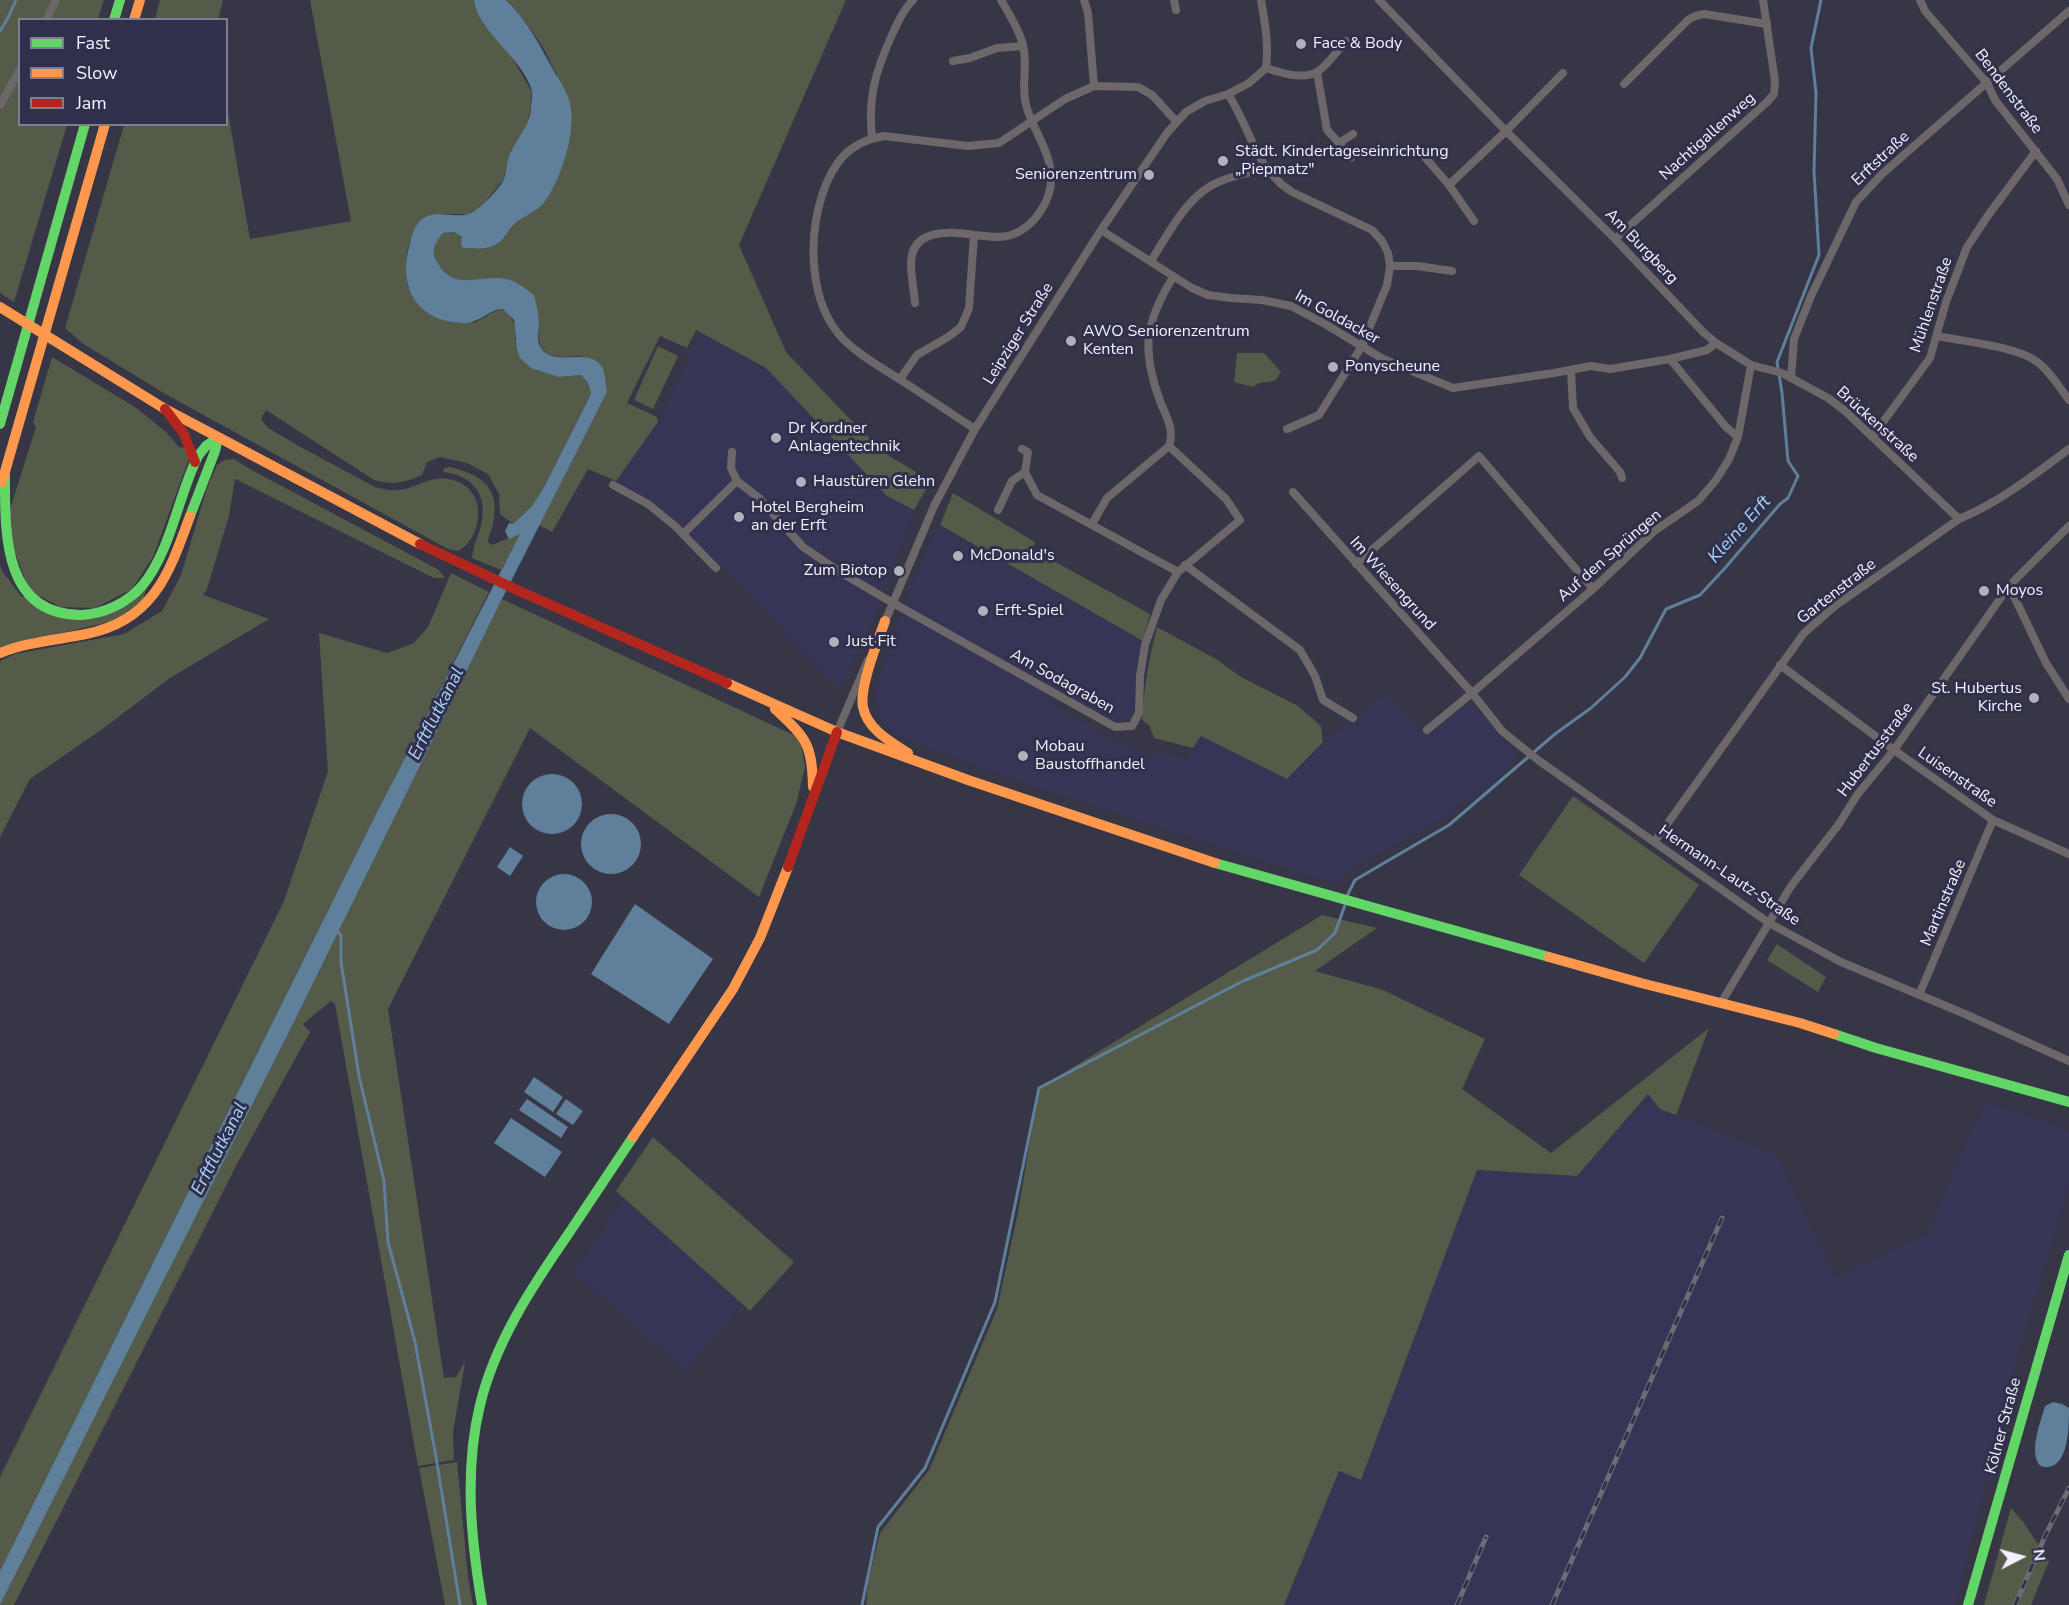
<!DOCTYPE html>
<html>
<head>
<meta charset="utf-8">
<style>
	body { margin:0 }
	#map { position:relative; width:2069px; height:1605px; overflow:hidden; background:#373646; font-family:"Nunito Sans",sans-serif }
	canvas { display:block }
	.legend { position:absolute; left:18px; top:18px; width:210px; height:108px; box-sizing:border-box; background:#31304c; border:2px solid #7e7e93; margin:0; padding:8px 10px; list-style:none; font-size:18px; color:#f2f2fd }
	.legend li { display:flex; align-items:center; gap:12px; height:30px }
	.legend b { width:30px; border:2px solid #7e7e93 }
	.north { position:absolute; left:1991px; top:1527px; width:60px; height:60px; -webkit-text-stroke:4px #31304c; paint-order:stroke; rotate:84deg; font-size:16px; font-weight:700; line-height:24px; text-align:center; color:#f2f2fd }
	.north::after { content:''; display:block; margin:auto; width:21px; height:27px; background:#f2f2fd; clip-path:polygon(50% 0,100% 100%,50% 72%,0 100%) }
</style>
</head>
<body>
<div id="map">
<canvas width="2069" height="1605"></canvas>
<ul class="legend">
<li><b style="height:8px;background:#63d668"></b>Fast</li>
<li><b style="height:8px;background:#ff974d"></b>Slow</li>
<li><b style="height:8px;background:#b3261e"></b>Jam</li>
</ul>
<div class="north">N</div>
</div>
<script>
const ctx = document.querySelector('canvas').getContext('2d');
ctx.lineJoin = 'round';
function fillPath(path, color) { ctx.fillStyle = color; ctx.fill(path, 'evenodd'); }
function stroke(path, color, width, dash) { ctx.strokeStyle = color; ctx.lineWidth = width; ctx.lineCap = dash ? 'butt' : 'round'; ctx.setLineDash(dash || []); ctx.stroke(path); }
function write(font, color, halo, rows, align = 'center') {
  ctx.font = font + ' "Nunito Sans",sans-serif'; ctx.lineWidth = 6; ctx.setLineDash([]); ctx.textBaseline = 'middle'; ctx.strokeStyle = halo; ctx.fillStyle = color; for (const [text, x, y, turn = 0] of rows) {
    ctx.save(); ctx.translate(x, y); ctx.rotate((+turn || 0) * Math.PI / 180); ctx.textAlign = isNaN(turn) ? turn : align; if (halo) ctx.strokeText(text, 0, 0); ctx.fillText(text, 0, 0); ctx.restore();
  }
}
fillPath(new Path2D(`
	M 701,332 L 766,368 L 887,496 L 914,510 L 872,623 L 840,690 L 680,524 L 651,501 L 616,481 L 658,422 Z
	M 940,525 L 1143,641 L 1137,662 L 1134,712 L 1126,720 L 1116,722 L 1055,688 L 1047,700 L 1109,738 L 1135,750 L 1152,756 L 1154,753 L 1174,754 L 1186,759 L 1200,735 L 1287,779 L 1337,733 L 1387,693 L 1421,729 L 1424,727 L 1431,733 L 1462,706 L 1473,706 L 1518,756 L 1488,788 L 1484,785 L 1450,813 L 1345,873 L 1340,882 L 1322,880 L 1043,790 L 906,740 L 883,724 L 878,712 L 875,694 L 894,630 L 923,557 Z
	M 1649,1094 L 1661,1109 L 1777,1155 L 1835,1277 L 1927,1234 L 1968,1138 L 1986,1103 L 2055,1124 L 2069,1132 L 2069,1185 L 2019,1352 L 1955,1605 L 1284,1605 L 1339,1470 L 1361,1480 L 1477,1170 L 1577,1176 Z
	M 624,1198 L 742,1305 L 685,1371 L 573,1272 Z`), '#373555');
fillPath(new Path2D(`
	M 0,0 L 104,0 L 98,19 L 20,20 L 20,124 L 67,125 L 14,302 L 0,293 Z
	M 160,0 L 223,0 L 218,19 L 155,19 Z
	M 310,0 L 474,0 L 475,7 L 485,26 L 507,49 L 532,92 L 530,112 L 526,128 L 510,155 L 503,180 L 480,208 L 469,214 L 443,214 L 419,222 C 406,245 404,261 408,287 L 474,323 L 493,312 L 503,309 C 514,319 516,325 515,340 L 559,377 L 581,375 L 588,383 L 591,394 L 544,487 L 532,506 L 513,524 L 500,514 L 499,494 L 488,474 L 467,463 L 440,457 L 427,462 L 422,475 C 405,483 392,485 374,480 L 266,410 L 261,419 L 268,428 L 297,445 L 375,487 C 383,489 391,491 399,490 C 411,489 423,481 435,479 C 463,475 484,496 477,524 C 474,536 469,544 459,551 L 448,549 L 167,395 L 82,343 L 65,328 L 124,125 L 226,124 L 227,107 L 250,239 L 351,221 Z
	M 506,0 L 846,0 L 739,245 L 786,352 L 845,414 L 886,454 L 931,481 L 914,510 L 887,496 L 766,368 L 696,330 L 687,348 L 660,336 L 627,403 L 657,417 L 658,422 L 616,481 L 588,469 L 552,532 L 539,525 L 607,392 L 582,356 C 553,358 535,359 539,323 L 490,278 C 482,279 471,283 462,281 C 447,278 428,262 434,244 C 436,240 440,237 443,233 L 454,232 L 462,237 L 496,245 L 516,223 L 542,204 L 557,74 C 552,67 550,61 546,53 C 537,37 520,13 506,0 Z
	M 658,346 L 678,356 L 653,409 L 634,400 Z
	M 1237,353 L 1264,353 L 1281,372 L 1275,381 L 1259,383 L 1253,387 L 1234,382 Z
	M 52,357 L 135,407 L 166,432 L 179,447 L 187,448 L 189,459 L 153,557 L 132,589 L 95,608 L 60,607 L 29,590 L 5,525 L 36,427 L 33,422 Z
	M 234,459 L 248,468 L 439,570 L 445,578 L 434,578 L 235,479 L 229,516 L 207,589 L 203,595 L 269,619 L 170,678 L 101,730 L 30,779 L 0,837 L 0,661 L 15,654 L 124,634 L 162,611 L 181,575 L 207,488 L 217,465 L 225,460 Z
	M 450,467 C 482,475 501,488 493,524 C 492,531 488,535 488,542 L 492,545 L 521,533 L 501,570 L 472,558 C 473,545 480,533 482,521 C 487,492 470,475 443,472 L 444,468 Z
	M 953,493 L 1035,542 L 1032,549 L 1150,614 L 1143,641 L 940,525 Z
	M 0,564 L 2,571 L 21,596 L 79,619 L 146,587 L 144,599 L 117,620 L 0,648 Z
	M 451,573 L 489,592 L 376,814 L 0,1571 L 0,1477 L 284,901 L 328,771 L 319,633 L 387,653 L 414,643 L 428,627 Z
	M 502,599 L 800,738 L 805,767 L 796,804 L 759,897 L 530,728 L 388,1009 L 444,1378 L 456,1377 L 465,1362 L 453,1432 L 454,1460 L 418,1466 L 335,1004 L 331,1001 L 303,1024 L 310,1032 L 237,1164 L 14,1605 L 0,1605 L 297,1016 Z
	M 1157,627 L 1216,659 L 1241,677 L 1298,706 L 1321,726 L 1323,742 L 1287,779 L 1201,736 L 1193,748 L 1154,738 L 1149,725 L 1142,720 C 1144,688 1149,658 1157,627 Z
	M 1573,796 L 1699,885 L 1644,963 L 1519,875 Z
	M 1322,915 L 1377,928 L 1315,971 L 1383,990 L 1485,1039 L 1462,1089 L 1551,1153 L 1709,1028 L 1676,1115 L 1660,1109 L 1648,1094 L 1577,1176 L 1477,1170 L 1361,1480 L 1339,1471 L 1284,1605 L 866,1605 L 868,1582 L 880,1533 L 929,1470 L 997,1309 L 1018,1212 L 1039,1088 Z
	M 1777,944 L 1826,977 L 1818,992 L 1767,960 Z
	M 653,1137 L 794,1262 L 750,1311 L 616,1191 Z
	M 457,1462 L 468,1577 L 473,1605 L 445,1605 L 419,1468 Z
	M 2011,1508 L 2024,1523 L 2049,1561 L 2031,1605 L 1984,1605 Z`), '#545b49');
fillPath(new Path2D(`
	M 474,0 L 506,0 C 525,18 538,42 550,64 C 557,78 567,89 570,104 C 577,131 560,183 543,204 C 536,211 525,216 517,222 C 509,228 504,241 495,245 C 486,250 473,248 463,248 L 461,245 L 462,237 L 454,232 L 443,233 C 435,243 430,250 437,262 C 454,293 480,274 506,279 C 516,281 526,289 534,295 C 536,304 539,314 539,323 C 539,331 536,339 540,346 C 552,370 591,344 603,369 C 605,375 606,385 607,392 L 502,599 L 297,1016 L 0,1605 L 0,1571 L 376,814 L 520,534 L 509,539 L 505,531 L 509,523 L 513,524 L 532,506 L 544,487 L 591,394 L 588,383 L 581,375 L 559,377 L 531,368 L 520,358 L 517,349 L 514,320 L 503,309 C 488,309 481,324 461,323 C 417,321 398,287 409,247 C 411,239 413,229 419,222 C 433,207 455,220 471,213 C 481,208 498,190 503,181 C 507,173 506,162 510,154 C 517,138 529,127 531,109 C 531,104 533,96 532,91 C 523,58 477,31 474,0 Z
	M522 804a30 30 0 1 1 60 0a30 30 0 1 1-60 0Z
	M581 844a30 30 0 1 1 60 0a30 30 0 1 1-60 0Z
	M 510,847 L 523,856 L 510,876 L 497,867 Z
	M536 902a28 28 0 1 1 56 0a28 28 0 1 1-56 0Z
	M 635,904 L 713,959 L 669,1024 L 591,974 Z
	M 534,1077 L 563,1097 L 553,1112 L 524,1092 Z
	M 527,1099 L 568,1127 L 561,1138 L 519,1110 Z
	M 566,1099 L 583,1111 L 573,1125 L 556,1114 Z
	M 511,1118 L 562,1152 L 545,1177 L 494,1143 Z
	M 2053,1402 L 2062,1404 L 2069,1408 C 2069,1426 2069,1465 2048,1467 C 2043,1468 2039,1466 2037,1461 C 2031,1445 2041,1421 2045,1406 Z`), '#5f7f9a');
stroke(new Path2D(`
	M 0,31 L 8,18 L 16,0
	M 1346,898 L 1355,880 L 1449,825 L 1555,734 L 1591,708 L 1625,677 L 1640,658 L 1666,609 L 1700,595 L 1725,568 L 1780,504 L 1788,498 L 1798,476 L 1788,461 L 1782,393 L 1777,362 L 1819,255 L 1814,171 L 1816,93 L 1811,48 L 1821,0
	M 336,930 L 341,935 L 341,962 L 359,1076 L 384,1181 L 388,1242 L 415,1342 L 436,1457 L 460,1605
	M 862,1605 L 878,1527 L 925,1468 L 995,1302 L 1039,1088 L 1243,981 L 1317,950 L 1335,933 L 1345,905`), '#5f7f9a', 3);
stroke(new Path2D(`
	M 1084,0 L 1088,13 L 1094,86
	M 1174,0 L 1176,10
	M 1379,0 L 1506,131 L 1615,239 L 1703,332 L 1716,343 L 1751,365 L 1782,373 L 1828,398 L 1844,410 L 1959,519
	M 1920,0 L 1925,11 L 1987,83 L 1995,100 L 2057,179 L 2069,205
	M 46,20 L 56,0
	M 953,61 L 970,58 L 997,48 L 1023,46
	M 1266,68 C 1281,73 1302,80 1317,72 C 1326,67 1339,49 1346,41
	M 1317,72 L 1327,130 L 1339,143 L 1353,134
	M 1624,84 L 1688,20 L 1695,16 L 1704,14 L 1767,24
	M 0,105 L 20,69
	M 872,138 C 868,97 875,73 891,37 C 897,24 903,10 913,0
	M 1339,143 L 1351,158
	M 1423,155 L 1449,185 L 1506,131 L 1563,73
	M 1266,168 L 1281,184 L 1292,192 L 1372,230 L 1382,241 L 1388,253 L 1390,266 L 1387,285 L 1362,346 L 1319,415 L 1287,429
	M 1449,185 L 1474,221
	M 1101,230 L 1192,288 L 1208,295 L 1231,298 L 1262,300 L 1291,306 L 1325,324 L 1383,359 L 1453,388 L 1554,373 L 1591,366 L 1610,369 L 1670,359 L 1707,350 L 1716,343
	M 1615,239 L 1767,102 L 1774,94 L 1775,81 L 1763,0
	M 1151,261 C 1169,233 1188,193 1221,181 C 1235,175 1251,173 1266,168 C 1251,144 1243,117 1228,94
	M 1390,266 L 1417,266 L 1452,271
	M 915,303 C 914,290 911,277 911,264 C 911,228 950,231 974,235
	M 1938,336 C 1965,342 2015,346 2036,361 C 2050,371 2059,387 2069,400
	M 1670,359 L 1726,427 L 1738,437
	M 1571,370 L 1573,408 L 1590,437 L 1620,472 L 1622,478
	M 1791,378 L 1794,339 L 1811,296 L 1856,202 L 1882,174 L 2069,11
	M 900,379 L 917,355 L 948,337 L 961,327 L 969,308 L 974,235 C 986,236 999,239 1011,235 C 1035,227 1053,199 1051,174 C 1049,149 1032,128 1026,105 C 1021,85 1028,65 1023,45 C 1019,29 1009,14 1001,0
	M 975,429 C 949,412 924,395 899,379 C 879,366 859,355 843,339 C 809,303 808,240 822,195 C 833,162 849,142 884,136 L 968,146 L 999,143 L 1065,99 L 1094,86 L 1138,87 L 1152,95 L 1176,121
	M 1872,437 L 1930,358 L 1946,302 L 1967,247 L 1989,214 L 2036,151
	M 1169,446 C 1175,429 1166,417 1160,401 C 1141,349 1145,323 1173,277
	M 1022,449 L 1028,452 L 1025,472 L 1037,495 L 1178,572
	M 732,452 L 731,468 L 737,481 L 759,498 L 803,547 L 840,572 L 893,603 L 1115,727 L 1132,726 L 1139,713 L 1140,676 L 1145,645 L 1161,600 L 1178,572 L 1240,520 L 1226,499 L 1169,446
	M 613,485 L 648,504 L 675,526 L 716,568
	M 1293,492 L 1472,693 L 1502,731 L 1538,760 L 1769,923 L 1841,962 L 1965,1014 L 2069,1061
	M 998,510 L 1012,481 L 1025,472
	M 1092,524 L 1107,498 L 1169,446
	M 683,534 L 737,481
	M 1356,564 L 1479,456 L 1593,589
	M 1185,565 L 1300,650 L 1315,676 L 1323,700 L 1353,718
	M 2009,586 L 2046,663 L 2069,699
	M 884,624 L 934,506 L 975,429 L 1101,230 L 1167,133 L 1186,112 L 1205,101 L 1228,94 L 1249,83 L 1266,68 C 1269,44 1265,23 1261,0
	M 1780,665 L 1894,750 L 1993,820 L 2069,854
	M 1427,730 L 1472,693 L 1593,589 L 1653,532 L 1698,501 L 1716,480 L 1729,459 L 1738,437 L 1751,365
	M 837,732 L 868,660
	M 1655,841 L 1804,633 L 1835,606 L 1959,519 C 2000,502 2034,475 2069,449
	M 1919,995 L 1993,820
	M 1721,1003 L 1791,886 L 1839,824 L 1857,795 L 1894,750 L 2009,586 L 2069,526`), '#6d6769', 8);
stroke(new Path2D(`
	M 114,20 L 120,0
	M 0,424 L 85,124
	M 5,474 C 5,531 2,615 81,615 C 104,614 127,603 142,586 C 171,551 178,496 198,456 L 206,446 L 218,438
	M 190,516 L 215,451 L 218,438
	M 1215,863 L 1549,957
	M 1834,1034 L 1876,1048 L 2069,1102
	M 482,1605 C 471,1539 464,1471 480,1405 C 495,1343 531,1288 567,1236 C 589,1203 611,1170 633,1137
	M 1968,1605 L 2069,1255`), '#63d668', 10);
stroke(new Path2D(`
	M 134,20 L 140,0
	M 0,307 L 165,409 L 420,544
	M 2,482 L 105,124
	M 885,621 C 878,641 859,687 863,707 C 867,729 891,742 908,753
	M 0,653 C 28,642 57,640 86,634 C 153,621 169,574 190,516
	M 727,683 L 837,732 L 968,780 L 1215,863
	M 775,709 C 806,738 812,743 813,787
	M 1549,957 L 1641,983 L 1800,1023 L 1834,1034
	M 633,1137 L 733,989 L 760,938 L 788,867`), '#ff974d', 10);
stroke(new Path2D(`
	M 165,409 L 184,434 L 195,462
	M 420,544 L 517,590 L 727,683
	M 788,867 L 837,732`), '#b3261e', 10);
const rail = new Path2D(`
	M 1457,1605 L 1486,1537
	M 1552,1605 L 1722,1218
	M 2015,1605 L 2046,1534 L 2069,1488`);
stroke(rail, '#6e6c73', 5);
stroke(rail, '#31304c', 3, [9]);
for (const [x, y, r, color] of [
	[1301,44,6,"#b1b0bd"],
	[1223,161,6,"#b1b0bd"],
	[1149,175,6,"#b1b0bd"],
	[1071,341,6,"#b1b0bd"],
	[1333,367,6,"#b1b0bd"],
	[776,438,6,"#b1b0bd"],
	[801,482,6,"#b1b0bd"],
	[739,517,6,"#b1b0bd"],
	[958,556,6,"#b1b0bd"],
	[899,571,6,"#b1b0bd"],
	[1984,591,6,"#b1b0bd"],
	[983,611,6,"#b1b0bd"],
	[834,642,6,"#b1b0bd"],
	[2034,698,6,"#b1b0bd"],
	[1023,756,6,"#b1b0bd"]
]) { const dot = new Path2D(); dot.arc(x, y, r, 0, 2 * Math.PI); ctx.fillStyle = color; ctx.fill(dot); stroke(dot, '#31304c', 2); }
write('16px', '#f2f2fd', '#31304c', [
	["Face & Body",1313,44],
	["Städt. Kindertageseinrichtung",1235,152],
	["„Piepmatz\"",1235,170],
	["Seniorenzentrum",1137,175,"right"],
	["AWO Seniorenzentrum",1083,332],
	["Kenten",1083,350],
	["Ponyscheune",1345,367],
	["Dr Kordner",788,429],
	["Anlagentechnik",788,447],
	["Haustüren Glehn",813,482],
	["Hotel Bergheim",751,508],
	["an der Erft",751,526],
	["McDonald's",970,556],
	["Zum Biotop",887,571,"right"],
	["Moyos",1996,591],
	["Erft-Spiel",995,611],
	["Just Fit",846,642],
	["St. Hubertus",2022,689,"right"],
	["Kirche",2022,707,"right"],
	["Mobau",1035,747],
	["Baustoffhandel",1035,765]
], 'left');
write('16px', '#f2f2fd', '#31304c', [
	["Bendenstraße",2008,92,53],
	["Nachtigallenweg",1708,137,-42],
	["Erftstraße",1881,159,-43],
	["Am Burgberg",1641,247,46],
	["Mühlenstraße",1932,305,-71],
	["Im Goldacker",1337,318,29],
	["Leipziger Straße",1019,334,-58],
	["Brückenstraße",1877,425,42],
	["Auf den Sprüngen",1610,556,-41],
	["Im Wiesengrund",1392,584,48],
	["Gartenstraße",1837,592,-38],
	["Am Sodagraben",1062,682,29],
	["Hubertusstraße",1876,750,-53],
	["Luisenstraße",1957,778,35],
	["Hermann-Lautz-Straße",1729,876,34],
	["Martinstraße",1944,903,-67],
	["Kölner Straße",2004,1426,-75]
]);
write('italic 18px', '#a6d3f8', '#31304c', [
	["Kleine Erft",1740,530,-48],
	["Erftflutkanal",437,714,-63],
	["Erftflutkanal",220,1149,-63]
]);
</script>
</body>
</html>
